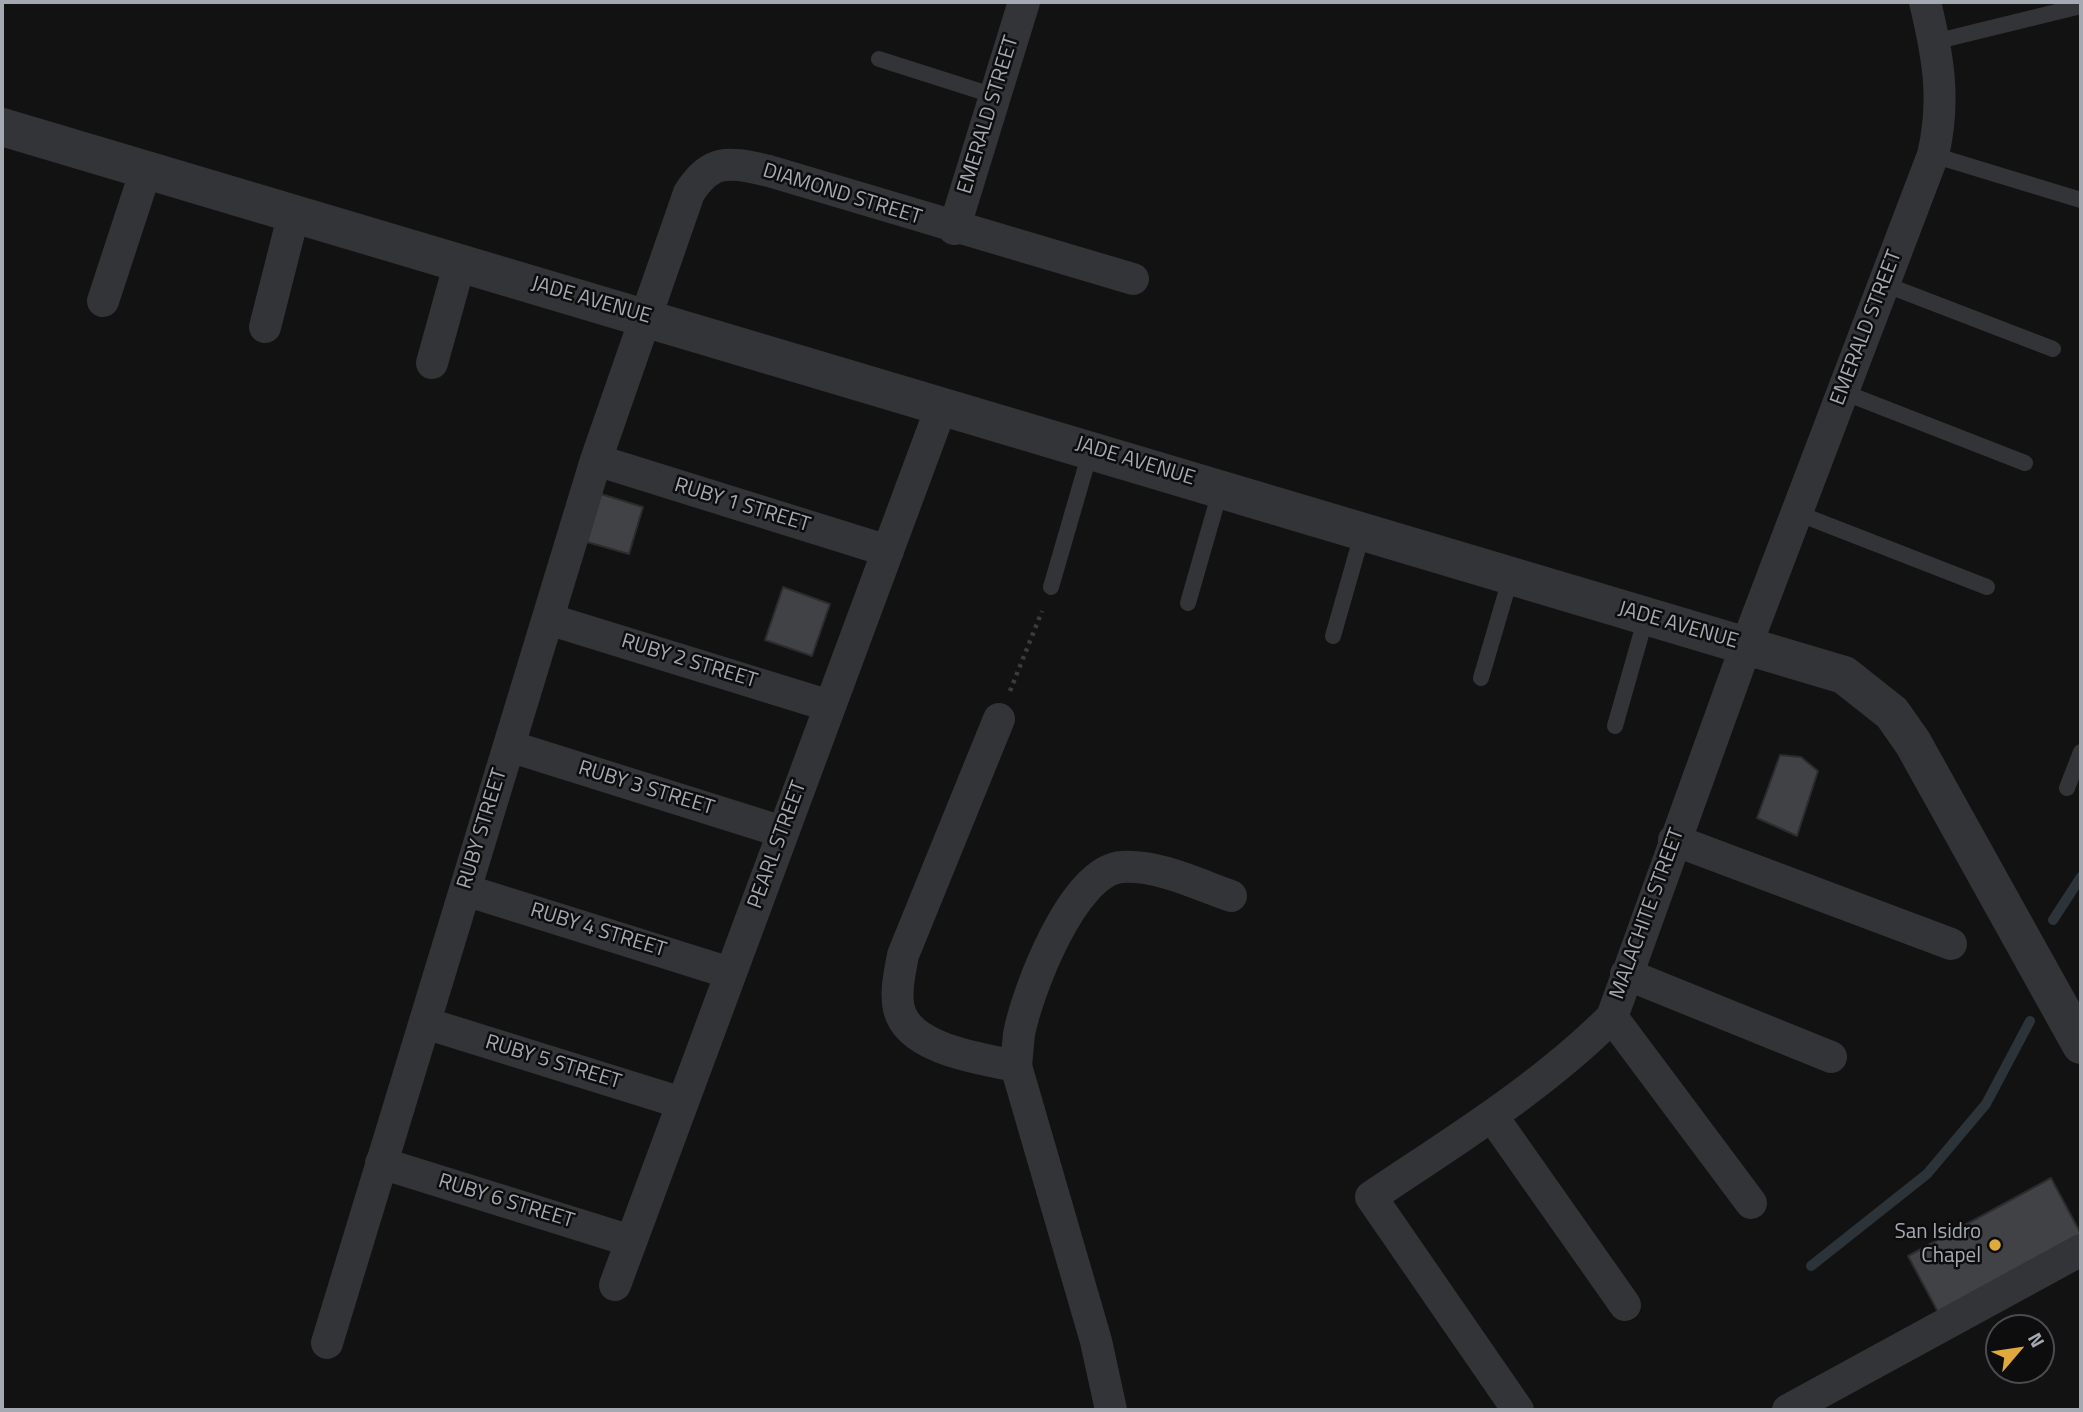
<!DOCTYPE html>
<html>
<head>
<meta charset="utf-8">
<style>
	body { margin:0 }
	#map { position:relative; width:2083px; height:1412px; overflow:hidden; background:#121213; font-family:"Titillium Web",sans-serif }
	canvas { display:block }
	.frame { position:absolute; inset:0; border:4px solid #a4a9b2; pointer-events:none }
	.north { position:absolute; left:1985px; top:1314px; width:70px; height:70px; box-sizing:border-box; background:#0d0d0e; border:2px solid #494b50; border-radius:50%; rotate:61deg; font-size:19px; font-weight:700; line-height:28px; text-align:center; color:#a4a9b2 }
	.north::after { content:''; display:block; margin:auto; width:24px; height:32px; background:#dfa93d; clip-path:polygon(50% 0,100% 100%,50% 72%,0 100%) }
</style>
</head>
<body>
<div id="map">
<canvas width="2083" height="1412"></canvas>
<div class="frame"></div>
<div class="north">N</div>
</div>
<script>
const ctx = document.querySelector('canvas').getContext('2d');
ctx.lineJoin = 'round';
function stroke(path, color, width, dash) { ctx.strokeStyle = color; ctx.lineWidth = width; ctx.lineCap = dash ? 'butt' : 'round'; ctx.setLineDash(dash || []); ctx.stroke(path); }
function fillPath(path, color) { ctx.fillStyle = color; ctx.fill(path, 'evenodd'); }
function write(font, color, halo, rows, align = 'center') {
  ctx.font = font + ' "Titillium Web",sans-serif'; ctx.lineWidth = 5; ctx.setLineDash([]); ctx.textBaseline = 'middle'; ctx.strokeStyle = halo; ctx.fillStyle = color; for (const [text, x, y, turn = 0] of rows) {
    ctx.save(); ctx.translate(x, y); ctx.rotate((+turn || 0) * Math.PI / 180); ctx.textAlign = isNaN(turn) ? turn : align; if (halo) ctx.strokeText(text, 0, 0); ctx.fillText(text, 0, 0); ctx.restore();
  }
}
stroke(new Path2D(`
	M 2053,920 L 2081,877
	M 1811,1266 L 1927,1174 L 1986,1104 L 2030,1021`), '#2c343a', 10);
const building = new Path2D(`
	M 601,494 L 643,507 L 629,554 L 587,542 Z
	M 783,587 L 830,604 L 812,656 L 765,640 Z
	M 1780,755 L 1801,757 L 1818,771 L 1797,836 L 1757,818 Z
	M 2051,1178 L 2081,1234 L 1938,1312 L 1908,1256 Z`);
fillPath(building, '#414246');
stroke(building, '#2c2c2f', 2);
stroke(new Path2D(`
	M 1010,691 L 1042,611`), '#393b3e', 4.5, [3.5, 5]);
stroke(new Path2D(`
	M 1934,42 L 2081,6
	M 879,59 L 995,96
	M 1933,155 L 2081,200
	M 1884,284 L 2053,349
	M 1843,392 L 2025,463
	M 1797,513 L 1987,587
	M 1051,587 L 1091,449
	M 1188,603 L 1221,488
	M 1333,636 L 1363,531
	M 1481,678 L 1511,576
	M 1615,726 L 1646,617
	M 2067,788 L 2081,752`), '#333437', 16);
stroke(new Path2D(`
	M 954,229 L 1024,2
	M 103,301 L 146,170
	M 265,327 L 294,213
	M 432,363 L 460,262
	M 596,460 L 888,551
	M 548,619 L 830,706
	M 999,719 L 903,955 C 900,972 895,992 899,1009 C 909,1050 983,1059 1016,1066
	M 509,746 L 783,832
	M 1674,840 L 1951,944
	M 465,890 L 730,973
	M 1626,974 L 1831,1057
	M 1612,1017 L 1751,1203
	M 425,1023 L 682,1103
	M 1492,1116 L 1625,1305
	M 381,1163 L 631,1241
	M 615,1285 L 942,405
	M 327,1343 L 596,460 L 689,193 C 712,156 731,163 769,171 L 1133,279
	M 1111,1410 L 1096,1341 L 1016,1066 C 1017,1055 1018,1044 1019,1034 C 1027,992 1073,870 1122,867 C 1159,865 1197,884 1231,896
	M 1518,1410 L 1371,1197 C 1454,1141 1541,1088 1612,1017 L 1746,646 L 1933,155 C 1946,100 1938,56 1925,2
	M 1788,1410 L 2081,1250`), '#333437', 32);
stroke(new Path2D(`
	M 2,127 L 1844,675 L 1892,713 L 1913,743 L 2081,1045`), '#333437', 38);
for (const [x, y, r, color] of [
	[1995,1245,7,"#dfa93d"]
]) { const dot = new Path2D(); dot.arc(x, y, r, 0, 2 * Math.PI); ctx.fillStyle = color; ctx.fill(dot); stroke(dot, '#0d0d0e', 2.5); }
write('21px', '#a4a9b2', '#0d0d0e', [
	["EMERALD STREET",989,115,-73],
	["DIAMOND STREET",842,195,17],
	["JADE AVENUE",591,301,16],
	["EMERALD STREET",1867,328,-69],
	["JADE AVENUE",1135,462,17],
	["RUBY 1 STREET",742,506,17],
	["JADE AVENUE",1678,626,16],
	["RUBY 2 STREET",689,662,17],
	["RUBY 3 STREET",646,789,17],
	["RUBY STREET",483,829,-73],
	["PEARL STREET",778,845,-70],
	["MALACHITE STREET",1648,914,-70],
	["RUBY 4 STREET",598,931,17],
	["RUBY 5 STREET",553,1063,17],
	["RUBY 6 STREET",506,1202,17]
]);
write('21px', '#a4a9b2', '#0d0d0e', [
	["San Isidro",1981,1233],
	["Chapel",1981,1257]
], 'right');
</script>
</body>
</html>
